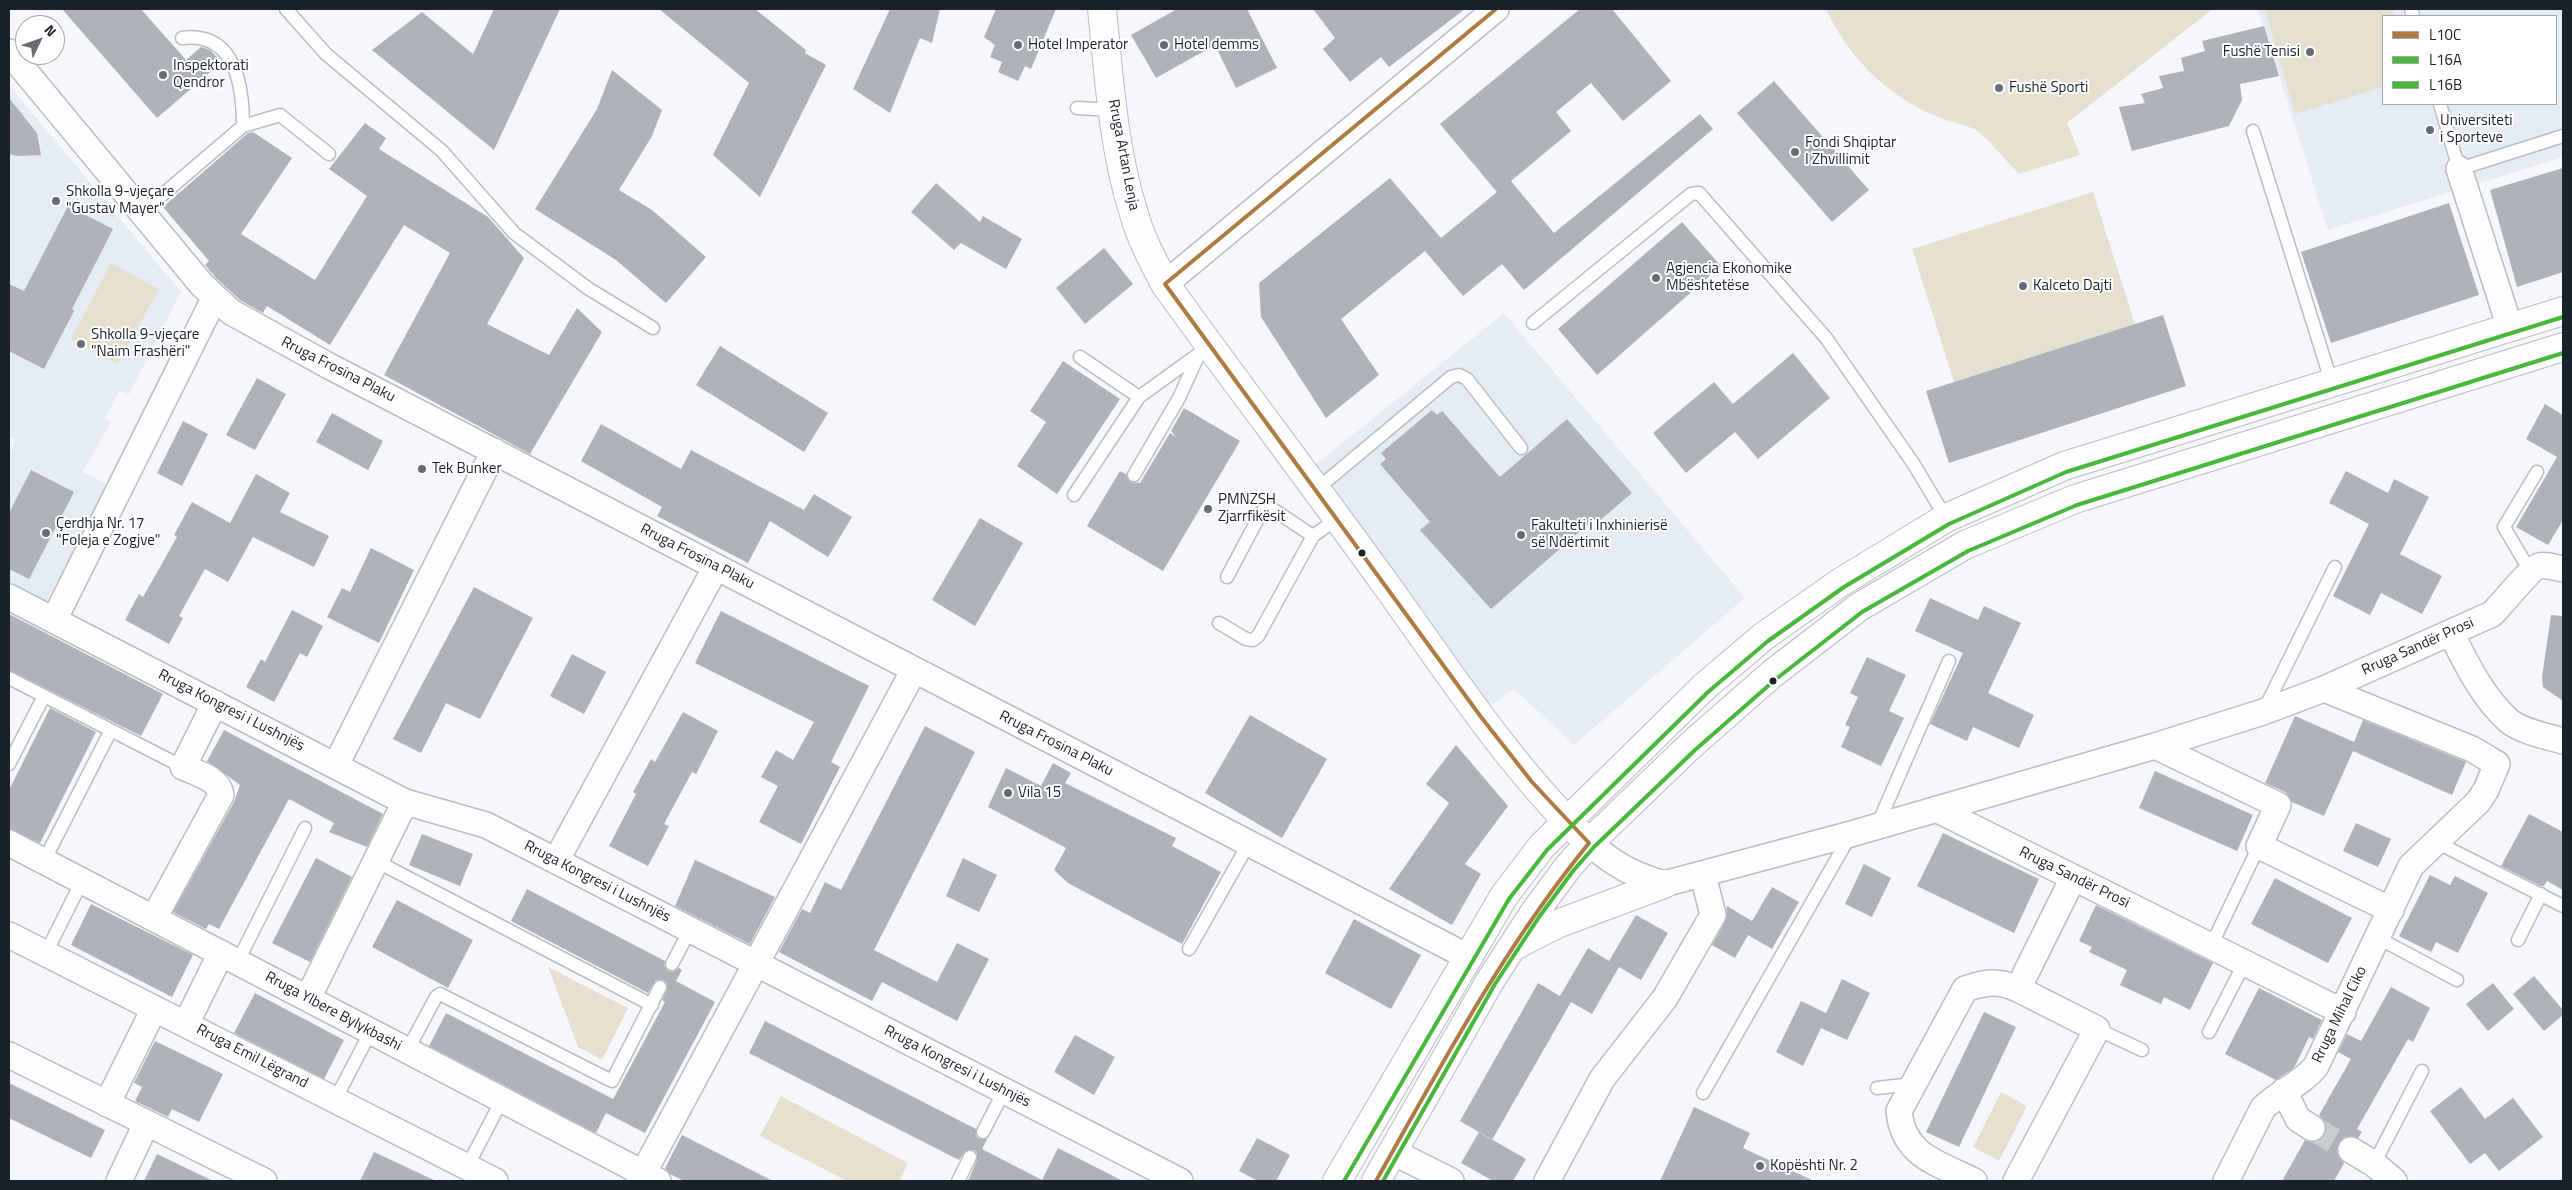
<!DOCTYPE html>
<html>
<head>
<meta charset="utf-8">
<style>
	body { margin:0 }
	#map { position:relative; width:2572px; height:1190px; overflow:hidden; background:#f5f7fa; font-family:"Titillium Web",sans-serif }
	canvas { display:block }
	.frame { position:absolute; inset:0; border:10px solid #19212a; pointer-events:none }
	.legend { position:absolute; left:2382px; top:15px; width:175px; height:90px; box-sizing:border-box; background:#fff; border:1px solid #a3a6aa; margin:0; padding:6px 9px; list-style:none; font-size:15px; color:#19212a }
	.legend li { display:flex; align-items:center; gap:10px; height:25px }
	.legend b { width:25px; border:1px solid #a3a6aa }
	.north { position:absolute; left:15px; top:15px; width:50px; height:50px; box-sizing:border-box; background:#fff; border:1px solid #a3a6aa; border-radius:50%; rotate:48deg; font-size:14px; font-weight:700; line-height:20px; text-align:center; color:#19212a }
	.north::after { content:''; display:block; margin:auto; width:18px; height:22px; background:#666c73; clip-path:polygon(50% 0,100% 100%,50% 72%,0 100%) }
</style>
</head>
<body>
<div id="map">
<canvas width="2572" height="1190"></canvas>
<div class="frame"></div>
<ul class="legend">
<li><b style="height:6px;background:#ae7c43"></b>L10C</li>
<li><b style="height:6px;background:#46b83a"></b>L16A</li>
<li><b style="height:6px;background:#46b83a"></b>L16B</li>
</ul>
<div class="north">N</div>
</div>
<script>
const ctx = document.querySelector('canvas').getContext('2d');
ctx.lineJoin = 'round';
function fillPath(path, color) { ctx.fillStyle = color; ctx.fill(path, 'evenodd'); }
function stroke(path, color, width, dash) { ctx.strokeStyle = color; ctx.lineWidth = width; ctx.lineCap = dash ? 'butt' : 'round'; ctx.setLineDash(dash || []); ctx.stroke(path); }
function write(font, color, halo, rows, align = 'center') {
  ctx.font = font + ' "Titillium Web",sans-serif'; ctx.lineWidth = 4; ctx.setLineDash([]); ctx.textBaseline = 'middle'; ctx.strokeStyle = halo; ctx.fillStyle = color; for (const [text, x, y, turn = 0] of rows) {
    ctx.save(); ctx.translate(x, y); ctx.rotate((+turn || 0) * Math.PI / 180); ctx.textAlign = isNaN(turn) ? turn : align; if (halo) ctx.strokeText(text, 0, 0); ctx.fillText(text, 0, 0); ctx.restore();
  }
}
fillPath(new Path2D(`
	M 2258,9 L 2563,9 L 2563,157 L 2328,230 ZM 2383,16 L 2556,16 L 2556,104 L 2383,104 Z
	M 9,85 L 181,292 L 129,394 L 120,391 L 105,418 L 111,422 L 83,472 L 107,484 L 47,601 L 9,582 L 9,455 L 16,440 L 9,436 Z
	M 1504,313 L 1745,598 L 1574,745 L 1514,689 L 1479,714 L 1305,473 Z`), '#e5ecf4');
fillPath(new Path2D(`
	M 1826,9 L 2213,9 L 2067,123 L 2080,155 L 2019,174 C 2007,162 1989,139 1976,130 C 1964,124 1948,122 1936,116 C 1886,95 1849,58 1826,9 Z
	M 2265,9 L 2392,9 L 2394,16 L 2383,16 L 2383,87 L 2295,114 Z
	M 2093,192 L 2135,324 L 1954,382 L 1912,249 Z
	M 111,263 L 159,289 L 118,364 L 71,339 Z
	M 548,967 L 628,1008 L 602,1060 L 578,1047 Z
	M 2001,1092 L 2027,1106 L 1999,1161 L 1973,1147 Z
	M 781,1096 L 908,1163 L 899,1181 L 847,1181 L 760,1136 Z`), '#e6e0d1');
fillPath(new Path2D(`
	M 62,9 L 141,9 L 186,60 L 201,47 L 210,50 L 222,62 L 157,118 Z
	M 494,9 L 560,9 L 494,150 L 372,50 L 422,12 L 473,54 Z
	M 659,9 L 755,9 L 806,50 L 805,53 L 826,65 L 760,197 L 713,155 L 749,83 Z
	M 890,9 L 940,9 L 932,43 L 920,38 L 890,113 L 853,89 Z
	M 996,9 L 1056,9 L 1031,69 L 1025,66 L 1018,81 L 998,72 L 1002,62 L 990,57 L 995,45 L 984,37 Z
	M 1177,9 L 1247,9 L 1277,68 L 1236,88 L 1215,45 L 1156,78 L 1131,35 Z
	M 1313,9 L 1465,9 L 1389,67 L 1381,57 L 1350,82 L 1323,49 L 1335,38 Z
	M 1580,9 L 1612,9 L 1671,81 L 1623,121 L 1591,83 L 1556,112 L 1571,131 L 1511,181 L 1554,233 L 1700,114 L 1713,129 L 1524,290 L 1502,264 L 1463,296 L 1425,251 L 1341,319 L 1379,375 L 1326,418 L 1261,317 L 1259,283 L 1390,178 L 1441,238 L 1497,192 L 1440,124 Z
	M 2264,26 L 2279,76 L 2240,84 L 2242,100 L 2229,126 L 2132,151 L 2119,107 L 2145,103 L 2141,94 L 2163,88 L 2159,76 L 2184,71 L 2181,58 L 2205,51 L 2202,41 Z
	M 612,70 L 662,110 L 652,136 L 619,190 L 652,210 L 706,257 L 666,303 L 616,260 L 535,209 L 597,109 Z
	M 1774,81 L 1869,190 L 1832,222 L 1737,113 Z
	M 9,98 L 37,133 L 41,155 L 18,156 L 9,154 Z
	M 365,123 L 386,138 L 379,149 L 488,217 L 524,258 L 487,324 L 549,355 L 577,308 L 602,332 L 530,454 L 384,375 L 450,253 L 404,225 L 330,345 L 267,306 L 263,313 L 240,300 L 216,278 L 205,265 L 209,261 L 163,207 L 248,133 L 253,132 L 292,158 L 241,234 L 315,280 L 367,196 L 329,169 Z
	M 2563,168 L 2563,272 L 2517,287 L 2490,190 Z
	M 936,183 L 980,222 L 983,216 L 1022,239 L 1006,269 L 961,243 L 954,250 L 911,212 Z
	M 2449,203 L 2479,295 L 2331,343 L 2301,252 Z
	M 68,206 L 113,229 L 72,309 L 74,311 L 44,369 L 9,351 L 9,284 L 24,291 Z
	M 1682,222 L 1721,266 L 1597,375 L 1558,329 Z
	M 1104,248 L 1133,284 L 1085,324 L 1056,288 Z
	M 2163,315 L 2186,386 L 1949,463 L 1926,391 Z
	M 720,346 L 828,413 L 804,452 L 696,385 Z
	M 1793,353 L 1830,398 L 1758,459 L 1735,432 L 1686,473 L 1653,433 L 1714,382 L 1733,404 Z
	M 1063,361 L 1120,399 L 1057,494 L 1017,466 L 1046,422 L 1030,411 Z
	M 257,378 L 286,394 L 255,450 L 226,435 Z
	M 2545,404 L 2563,415 L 2563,520 L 2548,545 L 2516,527 L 2557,457 L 2526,439 Z
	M 1184,408 L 1240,441 L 1163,571 L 1087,526 L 1120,471 L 1126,474 L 1130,482 L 1140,483 L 1170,433 L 1176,437 L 1171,431 Z
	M 1432,410 L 1437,415 L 1442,411 L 1500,477 L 1567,419 L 1632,493 L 1598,522 L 1594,519 L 1491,609 L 1420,530 L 1430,522 L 1380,464 L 1386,459 L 1381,453 Z
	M 332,413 L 383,441 L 368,470 L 316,442 Z
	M 183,421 L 208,434 L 182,486 L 157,473 Z
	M 601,424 L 681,469 L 691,450 L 804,510 L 814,494 L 852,517 L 828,557 L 770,521 L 748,563 L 657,516 L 662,507 L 581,461 Z
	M 31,470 L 74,492 L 29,579 L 9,569 L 9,513 Z
	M 2346,471 L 2388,493 L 2394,479 L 2429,497 L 2400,554 L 2442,576 L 2422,614 L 2381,593 L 2370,615 L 2333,596 L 2369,524 L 2329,503 Z
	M 256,474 L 290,493 L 280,512 L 329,536 L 314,567 L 253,537 L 228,582 L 205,569 L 179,616 L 183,618 L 169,644 L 125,620 L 139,594 L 143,597 L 177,537 L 174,535 L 192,502 L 230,523 Z
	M 980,518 L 1023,543 L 975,626 L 932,600 Z
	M 371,548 L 414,570 L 379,643 L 327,617 L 342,588 L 350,592 Z
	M 474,587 L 533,618 L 480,719 L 446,703 L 421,753 L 393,739 Z
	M 1930,598 L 1978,620 L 1984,606 L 2021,623 L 1988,693 L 2034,715 L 2019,748 L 1973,727 L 1967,741 L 1930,724 L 1963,653 L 1915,631 Z
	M 292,610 L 323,626 L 307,657 L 300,653 L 274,702 L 246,687 L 261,659 L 265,662 Z
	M 721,611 L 869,686 L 831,762 L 840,767 L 801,844 L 759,822 L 778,786 L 761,777 L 776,750 L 793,760 L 814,722 L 695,663 Z
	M 9,614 L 163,694 L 141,736 L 9,670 Z
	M 2551,615 L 2563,616 L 2563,701 L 2543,687 L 2542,677 Z
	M 572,654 L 606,672 L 584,714 L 550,696 Z
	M 1867,657 L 1906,675 L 1889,711 L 1904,718 L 1881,766 L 1841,747 L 1850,727 L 1845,725 L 1858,697 L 1850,693 Z
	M 50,708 L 96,732 L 40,843 L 9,829 L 9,790 Z
	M 683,712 L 718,731 L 696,774 L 692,772 L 664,824 L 669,826 L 648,866 L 609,846 L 636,794 L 633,792 L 651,759 L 655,762 Z
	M 1250,715 L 1327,759 L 1282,838 L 1205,793 Z
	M 2295,716 L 2354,742 L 2363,720 L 2466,762 L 2452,795 L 2353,751 L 2324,816 L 2292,802 L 2285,792 L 2265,783 Z
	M 925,726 L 975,752 L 874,950 L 937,982 L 957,943 L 989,959 L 957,1021 L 882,982 L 872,1001 L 779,952 L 802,909 L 810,913 L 825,882 L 841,890 Z
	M 224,730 L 383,814 L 367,847 L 329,832 L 334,823 L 289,799 L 219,929 L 209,924 L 206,929 L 173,912 L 234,802 L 240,785 L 207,761 Z
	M 1456,745 L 1508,806 L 1465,864 L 1481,874 L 1452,925 L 1389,889 L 1449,803 L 1426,784 Z
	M 1053,763 L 1071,773 L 1065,783 L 1176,838 L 1172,846 L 1221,872 L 1182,944 L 1068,883 L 1054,870 L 1066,848 L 988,807 L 1006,768 L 1041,786 Z
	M 2155,771 L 2253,815 L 2237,851 L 2139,808 Z
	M 2529,814 L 2563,832 L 2563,890 L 2547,881 L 2544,886 L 2541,886 L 2501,866 Z
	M 2356,823 L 2391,839 L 2378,867 L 2343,851 Z
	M 1943,833 L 2039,879 L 2014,933 L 1917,886 Z
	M 422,834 L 473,854 L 460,886 L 409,865 Z
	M 316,858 L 352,877 L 310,962 L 272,943 Z
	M 963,858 L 997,875 L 979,912 L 946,896 Z
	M 695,860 L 775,897 L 750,944 L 675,906 Z
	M 1864,864 L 1891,878 L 1872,917 L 1845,904 Z
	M 2430,875 L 2450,885 L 2455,876 L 2488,893 L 2458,953 L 2436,942 L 2431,952 L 2399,936 Z
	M 2275,878 L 2352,918 L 2328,963 L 2251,924 Z
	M 1772,887 L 1799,902 L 1772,949 L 1748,935 L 1735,958 L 1712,945 L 1725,922 L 1727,906 L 1752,921 Z
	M 527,889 L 665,961 L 664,965 L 668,971 L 673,972 L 679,968 L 682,970 L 676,981 L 715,1002 L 645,1133 L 606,1113 L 596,1133 L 429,1046 L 446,1013 L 613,1099 L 611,1103 L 665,1002 L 662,1000 L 667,990 L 667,983 L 663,980 L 656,980 L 648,993 L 511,921 Z
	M 397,900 L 473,940 L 448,988 L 372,947 Z
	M 91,904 L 193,955 L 172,997 L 71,945 Z
	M 2096,905 L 2213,963 L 2190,1010 L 2164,997 L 2161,1004 L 2120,985 L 2127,970 L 2089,952 L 2092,947 L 2079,941 Z
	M 1636,915 L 1668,933 L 1641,980 L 1619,967 L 1592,1014 L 1571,1002 L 1492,1140 L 1460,1121 L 1538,983 L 1560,996 L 1588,948 L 1609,961 Z
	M 1354,919 L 1421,955 L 1391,1009 L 1325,973 Z
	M 2534,976 L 2563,1010 L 2563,1015 L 2544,1031 L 2513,994 Z
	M 1842,979 L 1870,993 L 1847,1040 L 1821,1028 L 1803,1066 L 1776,1052 L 1801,1001 L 1826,1013 Z
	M 2493,983 L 2514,1009 L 2488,1031 L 2466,1004 Z
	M 2391,987 L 2430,1008 L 2413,1042 L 2408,1039 L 2357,1129 L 2362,1132 L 2358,1138 L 2345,1137 L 2339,1143 L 2338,1156 L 2344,1163 L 2334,1181 L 2282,1181 L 2305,1140 L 2318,1141 L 2324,1135 L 2325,1122 L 2319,1115 L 2351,1059 L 2338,1052 L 2347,1034 L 2361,1041 Z
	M 2259,988 L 2322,1020 L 2313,1039 L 2309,1037 L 2294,1068 L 2276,1080 L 2225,1054 Z
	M 255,993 L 344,1040 L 324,1079 L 234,1033 Z
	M 1984,1012 L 2016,1027 L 1959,1147 L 1926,1132 Z
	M 765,1021 L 976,1129 L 976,1136 L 979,1139 L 987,1139 L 982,1149 L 1042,1180 L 1058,1148 L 1123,1181 L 968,1181 L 977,1160 L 977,1153 L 974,1150 L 965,1151 L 959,1160 L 749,1053 Z
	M 1075,1035 L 1115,1057 L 1094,1095 L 1054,1072 Z
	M 155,1041 L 223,1074 L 199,1122 L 172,1109 L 168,1117 L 135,1101 L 142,1087 L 134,1083 Z
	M 9,1083 L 105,1130 L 91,1158 L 9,1118 Z
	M 2461,1087 L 2485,1119 L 2513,1098 L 2543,1137 L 2499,1171 L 2485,1153 L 2470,1164 L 2430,1111 Z
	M 1694,1107 L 1750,1133 L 1743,1148 L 1814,1181 L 1660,1181 Z
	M 1479,1132 L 1526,1159 L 1513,1181 L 1493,1181 L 1461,1163 Z
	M 682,1135 L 773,1181 L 684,1181 L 670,1174 L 665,1168 Z
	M 1257,1138 L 1290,1155 L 1276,1181 L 1258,1181 L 1239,1171 Z
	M 374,1152 L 436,1181 L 360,1181 Z
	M 157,1154 L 213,1181 L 144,1181 Z`), '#aeb3ba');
stroke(new Path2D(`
	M 2312,1128 L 2351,1150`), '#c9ccd0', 25, [25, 12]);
const lane = new Path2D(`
	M 286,9 L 326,54 L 442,151 L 514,233 L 589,289 L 653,328
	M 2411,9 L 2413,16
	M 182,38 C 235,31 243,85 243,126
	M 2440,104 L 2459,169 L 2563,136
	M 1077,108 L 1113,110
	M 2253,131 L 2332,384
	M 141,213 L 243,126 L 280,115 L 329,154
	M 1533,323 L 1691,194 L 1699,193 L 1826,338 L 1913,463 L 1946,518
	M 1080,357 L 1139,397
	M 1134,475 L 1179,398 L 1199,354
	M 1317,489 L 1451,377 L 1459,375 L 1467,379 L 1521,448
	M 1074,495 L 1139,397 L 1200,353
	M 2530,571 L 2504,527 L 2537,472
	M 1227,577 L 1261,513 L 1266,508 L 1274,510 L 1313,536
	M 1219,623 L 1246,639 L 1253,640 L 1258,636 L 1313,536 L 1338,518
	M 9,678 L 183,767
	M 2264,710 L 2335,567
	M 9,764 L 44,696
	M 1877,826 L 1949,661
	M 2436,842 L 2563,906
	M 44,861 L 111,730
	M 376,861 L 652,1005
	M 2378,938 L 2457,980
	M 2518,940 L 2541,894
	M 2211,946 L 2259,846
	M 1189,949 L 1249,843
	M 46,953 L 82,881
	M 238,961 L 305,828
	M 672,964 L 690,930
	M 2097,1029 L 2142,1050
	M 2209,1032 L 2245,962
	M 407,1051 L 436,997 L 440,994 L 612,1081 L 660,987
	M 1877,1088 L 1913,1084
	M 1703,1093 L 1851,834
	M 335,1100 L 371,1031
	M 983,1132 L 1004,1091
	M 2374,1164 L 2422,1071
	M 467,1167 L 502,1100
	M 958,1181 L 970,1157`);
const street = new Path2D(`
	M 9,52 L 202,285 L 231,312 L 329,366 L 1468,957
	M 2459,169 L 2510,328
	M 1165,284 L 1496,9
	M 9,597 L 405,802 L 486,825 L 1180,1181
	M 54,620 L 214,299
	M 2451,633 C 2466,663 2483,698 2509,721 C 2523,732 2546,736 2563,741
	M 2155,746 L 2278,805 L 2259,846 L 2391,910
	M 336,765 L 494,451
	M 1936,809 L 2343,1012
	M 9,843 L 658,1181
	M 1589,843 C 1615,865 1631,874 1664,884 L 1851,834 L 2155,746 L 2263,712 L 2324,689 L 2492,614 C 2501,605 2531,568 2539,566 C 2547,564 2556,568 2563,569
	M 556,861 L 716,567
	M 154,918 L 221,795 C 219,778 196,773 183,767 L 215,703
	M 9,935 L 495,1181
	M 308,998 L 405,802
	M 186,1024 L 221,953
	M 9,1055 L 264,1181
	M 2284,1091 L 2298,1119 L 2312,1128
	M 107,1104 L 154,1009
	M 2351,1150 L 2374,1164 L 2394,1181
	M 1393,1152 L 1451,1181
	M 119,1181 L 146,1124
	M 639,1181 L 914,670
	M 1547,1181 L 1602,1079 L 1665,998 L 1713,915 L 1703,875
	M 1974,1181 C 1938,1163 1903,1156 1899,1111 L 1965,989 C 1985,982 1998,980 2018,989
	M 2016,1181 L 2097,1029 L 2018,989 L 2073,878
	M 2226,1181 L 2263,1108 C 2279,1092 2302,1084 2316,1066 L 2411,866 L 2478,802 L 2486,790 L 2497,764 L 2472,749 L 2324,689`);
const secondary = new Path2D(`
	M 1102,9 C 1109,77 1113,148 1134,214 C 1141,239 1153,261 1165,284 C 1237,384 1312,482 1384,582 C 1449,672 1509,766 1589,843`);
const primary = new Path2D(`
	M 1514,946 L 1557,924 L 1664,884
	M 1337,1181 L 1504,896 L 1542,846 L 1704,687 L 1764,636 L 1841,582 L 1946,518 L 2064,466 L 2563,311
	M 1376,1181 L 1490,981 L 1534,913 L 1568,867 L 1589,843 L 1691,745 L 1772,674 L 1859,607 L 1965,545 L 2075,499 L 2563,347`);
stroke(lane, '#b9bec4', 15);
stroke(street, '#b9bec4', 28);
stroke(secondary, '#b9bec4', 30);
stroke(primary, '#b9bec4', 30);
stroke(lane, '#fefefe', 12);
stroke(street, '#fefefe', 25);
stroke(secondary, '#fefefe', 28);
stroke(primary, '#fefefe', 28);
stroke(new Path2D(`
	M 1165,284 L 1481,717 L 1532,782 L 1589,843 C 1504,947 1442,1064 1376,1181
	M 1165,284 L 1496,9`), '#ae7c43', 4);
stroke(new Path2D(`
	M 1344,1181 L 1509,899 L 1547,850 L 1708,692 L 1768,641 L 1844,587 L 1949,524 L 2066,472 L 2563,317`), '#46b83a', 4);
stroke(new Path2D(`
	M 1383,1181 L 1495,984 L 1539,917 L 1573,871 L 1594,847 L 1695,750 L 1776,679 L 1862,612 L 1968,551 L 2077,505 L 2563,353`), '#46b83a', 4);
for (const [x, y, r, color] of [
	[1018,45,5,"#666c73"],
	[1164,45,5,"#666c73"],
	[2310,52,5,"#666c73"],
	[163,75,5,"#666c73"],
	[1999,88,5,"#666c73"],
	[2430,130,5,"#666c73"],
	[1795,152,5,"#666c73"],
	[56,201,5,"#666c73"],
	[1656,278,5,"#666c73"],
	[2023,286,5,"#666c73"],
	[81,344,5,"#666c73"],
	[422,469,5,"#666c73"],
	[1208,509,5,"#666c73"],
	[46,533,5,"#666c73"],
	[1521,535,5,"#666c73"],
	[1362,553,4.5,"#19212a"],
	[1773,681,4.5,"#19212a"],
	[1008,793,5,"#666c73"],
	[1760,1166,5,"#666c73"]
]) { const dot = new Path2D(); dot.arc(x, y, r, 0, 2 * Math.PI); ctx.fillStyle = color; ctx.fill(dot); stroke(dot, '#fff', 2); }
write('15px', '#19212a', '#fff', [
	["Hotel Imperator",1028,45],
	["Hotel demms",1174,45],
	["Fushë Tenisi",2300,52,"right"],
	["Inspektorati",173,66],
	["Qendror",173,83],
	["Fushë Sporti",2009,88],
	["Universiteti",2440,121],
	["i Sporteve",2440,138],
	["Fondi Shqiptar",1805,143],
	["I Zhvillimit",1805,160],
	["Shkolla 9-vjeçare",66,192],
	["\"Gustav Mayer\"",66,209],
	["Agjencia Ekonomike",1666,269],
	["Mbështetëse",1666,286],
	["Kalceto Dajti",2033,286],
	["Shkolla 9-vjeçare",91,335],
	["\"Naim Frashëri\"",91,352],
	["Tek Bunker",432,469],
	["PMNZSH",1218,500],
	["Zjarrfikësit",1218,517],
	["Çerdhja Nr. 17",56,524],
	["\"Foleja e Zogjve\"",56,541],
	["Fakulteti i Inxhinierisë",1531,526],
	["së Ndërtimit",1531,543],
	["Vila 15",1018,793],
	["Kopështi Nr. 2",1770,1166]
], 'left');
write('15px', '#19212a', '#fff', [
	["Rruga Artan Lenja",1123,155,79],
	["Rruga Frosina Plaku",338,370,27],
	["Rruga Frosina Plaku",697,557,27],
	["Rruga Sandër Prosi",2418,647,-24],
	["Rruga Kongresi i Lushnjës",231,711,27],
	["Rruga Frosina Plaku",1056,744,27],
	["Rruga Sandër Prosi",2074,878,26],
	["Rruga Kongresi i Lushnjës",597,882,27],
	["Rruga Ylbere Bylykbashi",333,1012,28],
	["Rruga Mihal Ciko",2340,1015,-64],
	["Rruga Emil Lëgrand",252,1057,27],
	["Rruga Kongresi i Lushnjës",957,1067,27]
]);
</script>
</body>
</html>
